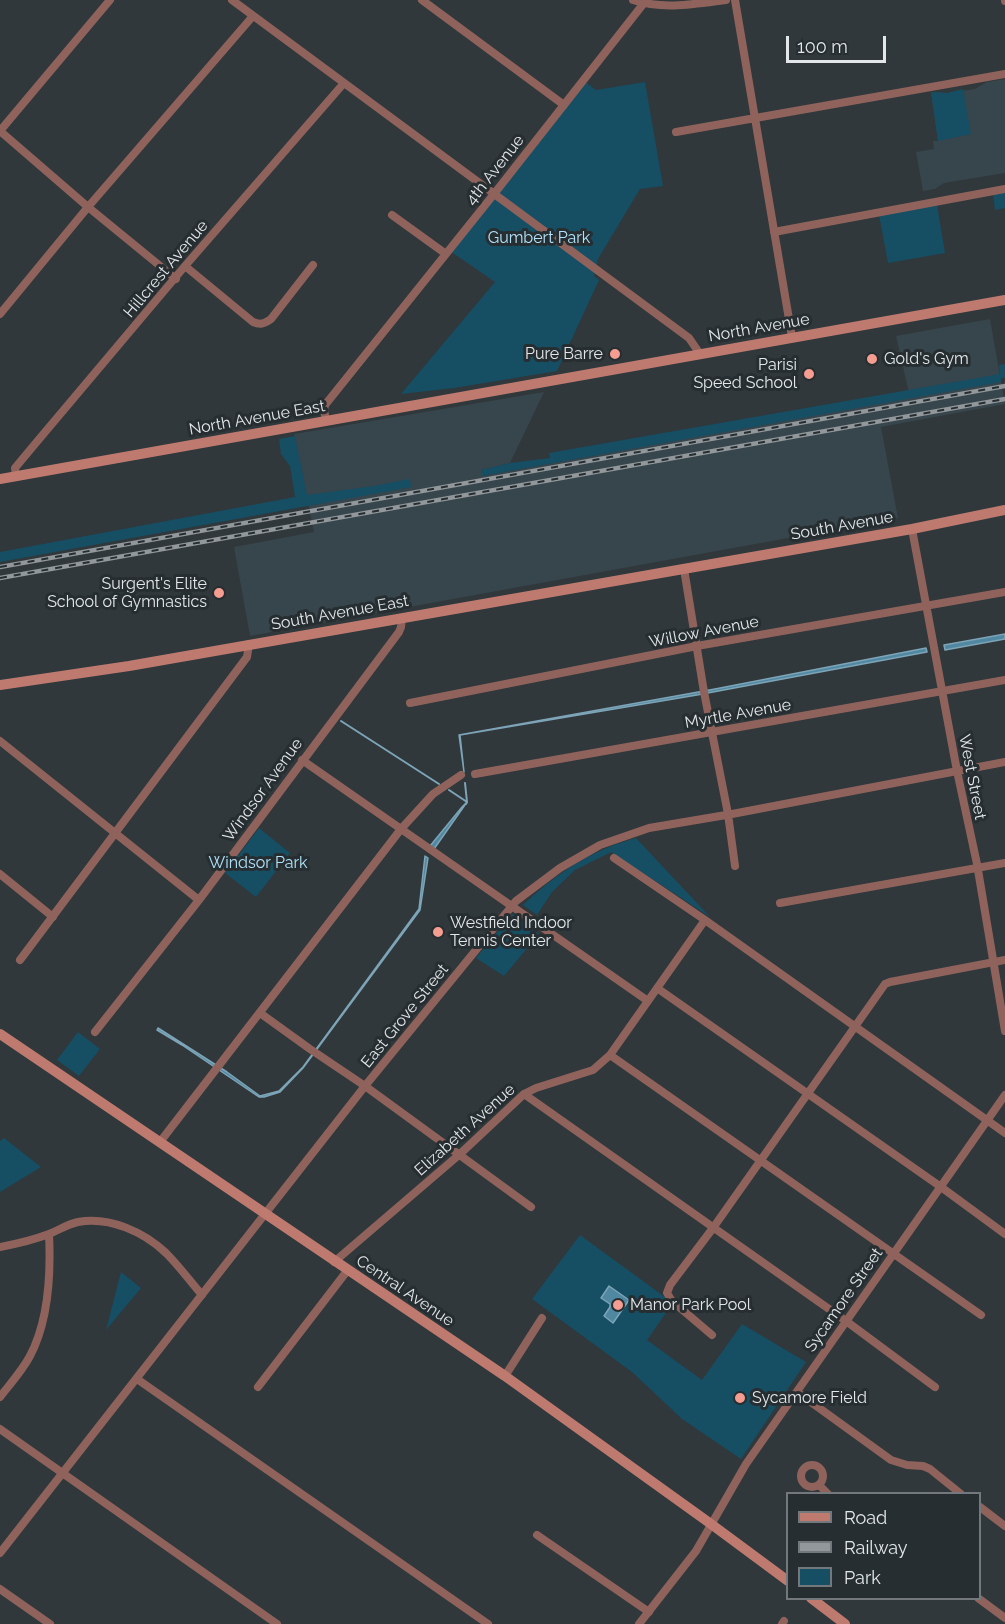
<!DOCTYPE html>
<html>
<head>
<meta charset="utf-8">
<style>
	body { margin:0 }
	#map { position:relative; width:1005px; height:1624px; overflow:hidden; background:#30383b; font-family:Raleway,sans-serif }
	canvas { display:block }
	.legend { position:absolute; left:786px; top:1492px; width:195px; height:108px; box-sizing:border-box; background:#262e31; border:2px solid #72787b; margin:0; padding:8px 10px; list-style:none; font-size:18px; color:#e3e7ea }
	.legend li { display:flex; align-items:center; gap:12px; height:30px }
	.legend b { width:30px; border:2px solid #72787b }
	.scale { position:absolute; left:786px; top:36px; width:100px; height:27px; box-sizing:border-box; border:3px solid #e3e7ea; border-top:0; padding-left:8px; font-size:18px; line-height:21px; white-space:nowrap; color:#e3e7ea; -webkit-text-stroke:4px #262e31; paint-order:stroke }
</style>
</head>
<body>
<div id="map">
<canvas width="1005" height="1624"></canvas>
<ul class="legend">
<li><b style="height:8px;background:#bf7a70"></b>Road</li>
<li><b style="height:8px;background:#91979a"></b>Railway</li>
<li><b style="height:16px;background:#164e64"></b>Park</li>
</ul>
<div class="scale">100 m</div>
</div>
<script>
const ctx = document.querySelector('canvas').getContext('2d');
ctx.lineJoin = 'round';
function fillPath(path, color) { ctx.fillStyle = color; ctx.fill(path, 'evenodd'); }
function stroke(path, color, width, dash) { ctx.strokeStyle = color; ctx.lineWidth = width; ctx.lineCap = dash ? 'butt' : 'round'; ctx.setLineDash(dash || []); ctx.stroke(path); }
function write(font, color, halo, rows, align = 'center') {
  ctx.font = font + ' Raleway,sans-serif'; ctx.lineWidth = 6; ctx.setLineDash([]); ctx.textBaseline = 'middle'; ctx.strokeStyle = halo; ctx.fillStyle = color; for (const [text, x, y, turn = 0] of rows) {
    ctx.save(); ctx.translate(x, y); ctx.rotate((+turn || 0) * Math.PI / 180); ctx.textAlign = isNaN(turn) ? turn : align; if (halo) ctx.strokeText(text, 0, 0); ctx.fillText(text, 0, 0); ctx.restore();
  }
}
fillPath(new Path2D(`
	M 1005,79 L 1005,173 L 950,182 L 944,183 L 935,189 L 923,191 L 916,152 L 934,149 L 933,141 L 938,141 L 931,92 L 947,93 L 975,89 L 987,82 Z
	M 990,319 L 1005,404 L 881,427 L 898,518 L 250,636 L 234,547 L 314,532 L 294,434 L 544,392 L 510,463 L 482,470 L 482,476 L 910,397 L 896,336 Z`), '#37454c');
fillPath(new Path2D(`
	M 581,79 L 596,90 L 645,82 L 663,186 L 640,189 L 598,259 L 594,276 L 599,280 L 557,371 L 454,388 L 401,394 L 495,282 L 450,251 Z
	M 963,89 L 971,134 L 938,141 L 931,92 L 947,93 Z
	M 1005,192 L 1005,208 L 995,210 L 993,193 Z
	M 937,205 L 945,253 L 888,263 L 879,215 Z
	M 1005,364 L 1005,378 L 1001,378 L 1001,382 L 482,476 L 481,470 L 510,463 L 550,458 L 549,453 L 1000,374 L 999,365 Z
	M 295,436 L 307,495 L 374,486 L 409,479 L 412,487 L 0,562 L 0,552 L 295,497 L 290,466 L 281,454 L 279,439 Z
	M 259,828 L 290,853 L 256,897 L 225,873 Z
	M 636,838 L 710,917 L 611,852 L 575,870 L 552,892 L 537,915 L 523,905 C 547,882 578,859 609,847 C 618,843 627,841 636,838 Z
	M 512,914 L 539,934 L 504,976 L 476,958 Z
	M 78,1032 L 100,1049 L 79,1076 L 57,1060 Z
	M 4,1138 L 41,1167 L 0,1192 L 0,1141 Z
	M 580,1235 L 673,1303 L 647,1340 L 702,1380 L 742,1324 L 806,1362 L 741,1459 L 682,1419 L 632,1372 L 532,1299 Z
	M 121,1272 L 141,1288 L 106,1330 Z`), '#164e64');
const water = new Path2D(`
	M 1005,634 L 1005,639 L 945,650 L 944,645 Z
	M 926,648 L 927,652 L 697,695 L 460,735 L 464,772 L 459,735 L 715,689 Z
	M 467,802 L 434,849 L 430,846 L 462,807 Z
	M 425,856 L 428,858 L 420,910 L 303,1068 L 280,1092 L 264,1097 L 259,1097 L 182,1045 L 157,1030 L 158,1028 L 227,1072 L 260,1096 L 279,1091 L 303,1067 L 419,909 Z
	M 609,1286 L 629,1300 L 613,1323 L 604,1316 L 610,1307 L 610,1304 L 601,1298 Z`);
fillPath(water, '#5188a1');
stroke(water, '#7da4b7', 1.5);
stroke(new Path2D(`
	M 341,721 L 439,784
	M 465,783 L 467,802 L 466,804
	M 449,790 L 467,802`), '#7da4b7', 2);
stroke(new Path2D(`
	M 232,0 L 689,338 L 700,354
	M 422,0 L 564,105
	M 633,0 C 663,10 695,4 726,0
	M 735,0 L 792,337
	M 1005,0 L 1005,1
	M 0,131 L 88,207 L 176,279
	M 0,131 L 110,0
	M 676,132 L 1005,74
	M 392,215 L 446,254
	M 774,232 L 1005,189
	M 185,266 L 253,322 C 260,325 264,324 271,319 L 313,265
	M 0,314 L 88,207 L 253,16
	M 326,421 L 324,410 L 325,405 L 494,194 L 644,3
	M 16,476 L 15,468 L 35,444 L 185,266 L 344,83
	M 912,529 L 957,771 L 977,864 L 1005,1031
	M 684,569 L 704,692 L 728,814 L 735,866
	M 410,703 L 697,646 L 1005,592
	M 0,741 L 199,900
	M 302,760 L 648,1001
	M 475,774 L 1005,680
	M 614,858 L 705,920 L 1005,1133
	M 0,874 L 53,917
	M 780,903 L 1005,863
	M 20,960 L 247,657 L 249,644
	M 657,988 L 941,1187 L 1005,1234
	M 260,1013 L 310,1049 L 365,1086 L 531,1207
	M 95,1032 L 199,900 L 399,632 L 401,627 L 402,618
	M 610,1055 L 981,1315
	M 524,1094 L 846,1321 L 935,1387
	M 160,1142 L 401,829 L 433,794 L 461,775
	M 0,1247 C 16,1244 33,1240 49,1234 C 59,1230 68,1224 78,1222 C 109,1216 144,1232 166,1253 C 179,1266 190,1281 202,1295
	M 334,1262 L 460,1154 L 524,1094 L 536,1088 L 593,1070 L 610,1055 L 705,920
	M 712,1335 L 672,1301 L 667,1293 L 670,1285 L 713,1228 L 885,984 L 890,982 L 1005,960
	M 505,1376 L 542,1318
	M 137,1379 L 488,1624
	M 258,1387 L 347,1271
	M 797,1392 L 891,1460 L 907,1465 L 923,1466 L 930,1469 L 961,1494
	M 0,1397 C 10,1384 22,1371 30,1356 C 49,1320 51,1274 49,1234
	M 0,1429 L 277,1624
	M801 1476a11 11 0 1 1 22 0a11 11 0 1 1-22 0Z
	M 819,1485 L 828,1494
	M 980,1507 L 1005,1526
	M 537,1535 L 649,1612
	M 0,1553 L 365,1086 L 516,901 L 560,868 L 600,845 L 649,828 L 732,814 L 1005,762
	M 0,1589 L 50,1624
	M 978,1598 L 1005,1618
	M 639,1624 L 696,1551 L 746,1464 L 1005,1095
	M 782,1624 L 784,1621`), '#8f635c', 8);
stroke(new Path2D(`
	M 0,479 L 1005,300
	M 0,685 L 129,666 L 912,529 L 1005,510
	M 0,1034 L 505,1376 L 711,1524 L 788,1581
	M 811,1598 L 845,1624`), '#bf7a70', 10);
const rail = new Path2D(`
	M 0,567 L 1005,386
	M 0,578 L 1005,399`);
stroke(rail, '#91979a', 4.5);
stroke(rail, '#262e31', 2, [7]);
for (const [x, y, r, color] of [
	[615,354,6,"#f59d90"],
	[872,359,6,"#f59d90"],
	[809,374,6,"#f59d90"],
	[219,593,6,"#f59d90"],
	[438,932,6,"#f59d90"],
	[618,1305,6,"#f59d90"],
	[740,1398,6,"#f59d90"]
]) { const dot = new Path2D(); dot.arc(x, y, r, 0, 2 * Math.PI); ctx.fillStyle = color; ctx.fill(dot); stroke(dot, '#262e31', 2); }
write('16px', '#e3e7ea', '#262e31', [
	["4th Avenue",495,170,-52],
	["Hillcrest Avenue",166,269,-50],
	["North Avenue",759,328,-10],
	["North Avenue East",257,418,-10],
	["South Avenue",842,526,-10],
	["South Avenue East",340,613,-10],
	["Willow Avenue",704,632,-11],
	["Myrtle Avenue",738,714,-10],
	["West Street",972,777,79],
	["Windsor Avenue",263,790,-54],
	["East Grove Street",405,1016,-51],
	["Elizabeth Avenue",465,1130,-42],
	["Central Avenue",405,1291,34],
	["Sycamore Street",844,1300,-55]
]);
write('16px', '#b1e2fa', '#262e31', [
	["Gumbert Park",539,238],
	["Windsor Park",258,863]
]);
write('16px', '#e3e7ea', '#262e31', [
	["Pure Barre",603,354,"right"],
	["Gold's Gym",884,359],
	["Parisi",797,365,"right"],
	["Speed School",797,383,"right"],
	["Surgent's Elite",207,584,"right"],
	["School of Gymnastics",207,602,"right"],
	["Westfield Indoor",450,923],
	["Tennis Center",450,941],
	["Manor Park Pool",630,1305],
	["Sycamore Field",752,1398]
], 'left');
</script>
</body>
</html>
